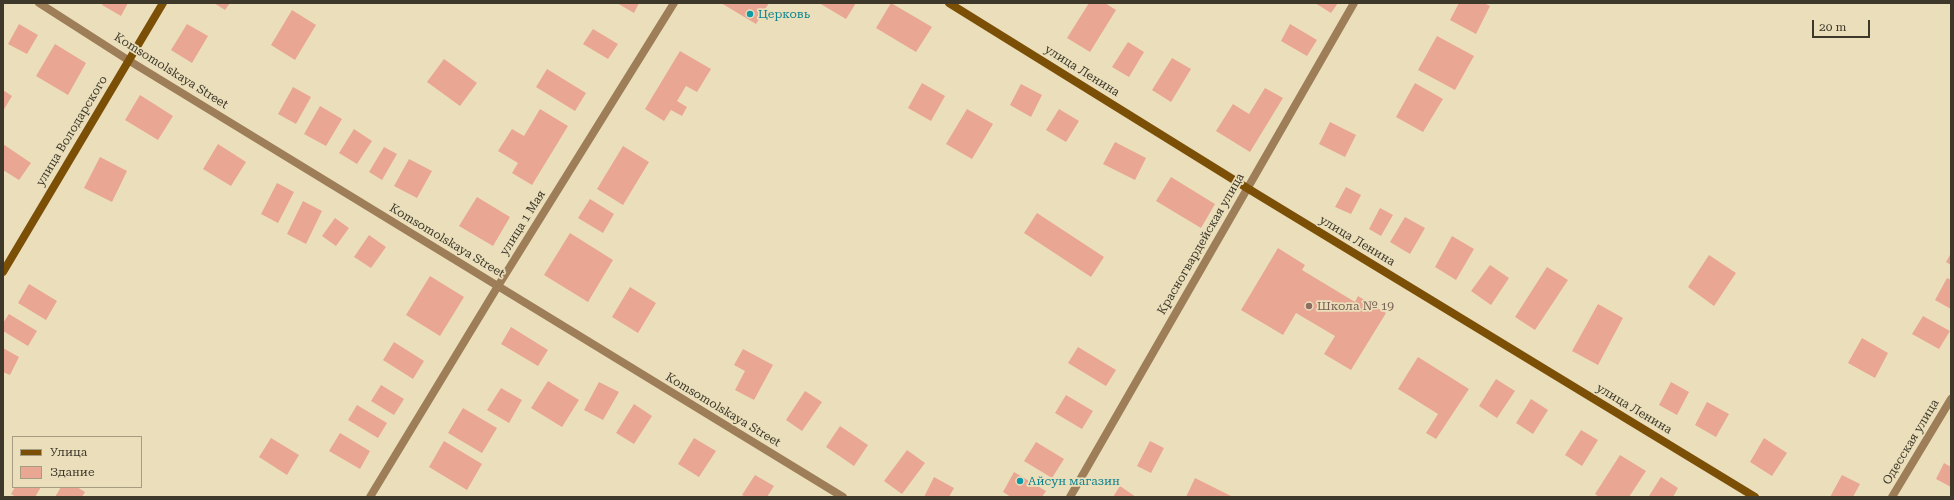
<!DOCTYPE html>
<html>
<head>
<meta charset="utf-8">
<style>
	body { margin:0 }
	#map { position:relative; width:1954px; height:500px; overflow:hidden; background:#ebdfbb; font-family:"Roboto Serif",serif }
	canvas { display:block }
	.frame { position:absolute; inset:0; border:4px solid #3d382a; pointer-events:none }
	.legend { position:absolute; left:12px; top:436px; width:130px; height:52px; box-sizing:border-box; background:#ebdfbb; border:1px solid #a59c81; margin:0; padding:5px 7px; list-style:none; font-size:12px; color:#3d382a }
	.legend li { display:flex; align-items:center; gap:8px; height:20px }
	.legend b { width:20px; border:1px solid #a59c81 }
	.scale { position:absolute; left:1812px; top:20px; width:58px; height:18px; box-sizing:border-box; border:2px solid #3d382a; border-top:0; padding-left:5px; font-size:12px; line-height:14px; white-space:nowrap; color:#3d382a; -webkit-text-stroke:3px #ebdfbb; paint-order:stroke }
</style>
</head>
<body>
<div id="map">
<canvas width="1954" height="500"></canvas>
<div class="frame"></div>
<ul class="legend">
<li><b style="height:5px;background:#7c4f07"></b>Улица</li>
<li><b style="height:11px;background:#e9a693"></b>Здание</li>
</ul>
<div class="scale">20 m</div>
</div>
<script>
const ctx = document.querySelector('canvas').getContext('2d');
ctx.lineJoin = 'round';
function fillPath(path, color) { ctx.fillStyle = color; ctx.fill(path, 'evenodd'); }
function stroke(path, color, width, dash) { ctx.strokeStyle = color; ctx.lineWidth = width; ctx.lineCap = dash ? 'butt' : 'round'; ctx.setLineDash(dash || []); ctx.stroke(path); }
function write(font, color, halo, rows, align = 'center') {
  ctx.font = font + ' "Roboto Serif",serif'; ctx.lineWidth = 3.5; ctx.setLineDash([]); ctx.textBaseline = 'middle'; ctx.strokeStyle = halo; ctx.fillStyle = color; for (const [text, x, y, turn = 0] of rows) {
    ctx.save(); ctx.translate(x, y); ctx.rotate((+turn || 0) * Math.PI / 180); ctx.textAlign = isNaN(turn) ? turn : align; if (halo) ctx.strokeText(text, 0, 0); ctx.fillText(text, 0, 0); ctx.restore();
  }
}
fillPath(new Path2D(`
	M 103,3 L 128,3 L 121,16 L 102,5 Z
	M 214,3 L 230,3 L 225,10 Z
	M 617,3 L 639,3 L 634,13 Z
	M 721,3 L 769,3 L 756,24 Z
	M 819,3 L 856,3 L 846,19 Z
	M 891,3 L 932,27 L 916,52 L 876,28 Z
	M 1089,3 L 1105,3 L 1116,10 L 1090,52 L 1067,38 Z
	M 1315,3 L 1338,3 L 1331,13 Z
	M 1459,3 L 1484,3 L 1490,6 L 1476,34 L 1450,20 Z
	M 292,10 L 316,25 L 295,60 L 271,45 Z
	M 19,24 L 38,35 L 27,54 L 8,44 Z
	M 187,24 L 208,36 L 192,63 L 171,50 Z
	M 1290,24 L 1317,40 L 1307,56 L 1281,41 Z
	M 593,29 L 618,44 L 608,59 L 583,44 Z
	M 1437,36 L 1474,56 L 1455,90 L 1418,70 Z
	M 1128,42 L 1144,52 L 1129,77 L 1112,67 Z
	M 55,44 L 86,63 L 68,95 L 36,76 Z
	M 680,51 L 711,69 L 697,92 L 686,86 L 677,101 L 687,107 L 682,116 L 671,110 L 664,121 L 645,109 Z
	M 1172,58 L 1191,69 L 1171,102 L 1152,90 Z
	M 444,59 L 477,83 L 460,106 L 427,82 Z
	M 547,69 L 586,93 L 575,111 L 536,87 Z
	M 922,83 L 945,96 L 931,121 L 908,108 Z
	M 1415,83 L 1443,99 L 1423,132 L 1396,117 Z
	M 1021,84 L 1042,95 L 1031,117 L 1010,105 Z
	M 293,87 L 311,97 L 296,124 L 278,114 Z
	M 1265,88 L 1283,98 L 1250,152 L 1216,131 L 1233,104 L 1249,114 Z
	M 3,90 L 12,96 L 3,111 Z
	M 140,95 L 173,116 L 158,140 L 125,120 Z
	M 320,106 L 342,119 L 326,146 L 304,134 Z
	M 540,109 L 568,126 L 532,185 L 512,173 L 518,163 L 498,151 L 512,129 L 524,136 Z
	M 967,109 L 993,124 L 972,159 L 946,144 Z
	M 1059,109 L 1079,121 L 1066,142 L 1046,130 Z
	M 1330,122 L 1356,135 L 1345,157 L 1319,144 Z
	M 354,129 L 372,141 L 357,164 L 339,153 Z
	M 1115,142 L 1146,158 L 1135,180 L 1103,164 Z
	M 3,144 L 31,163 L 19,180 L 3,170 Z
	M 218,144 L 246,162 L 231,186 L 203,169 Z
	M 623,146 L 649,162 L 623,205 L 597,189 Z
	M 384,147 L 397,154 L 382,180 L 369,172 Z
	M 100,157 L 127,171 L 112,202 L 84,188 Z
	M 409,159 L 432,171 L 417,198 L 394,186 Z
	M 1171,177 L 1215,204 L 1201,228 L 1156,201 Z
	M 277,183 L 294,192 L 278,223 L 261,214 Z
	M 1346,187 L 1361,195 L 1351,214 L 1335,207 Z
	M 477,197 L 510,217 L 493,246 L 459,226 Z
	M 590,199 L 614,214 L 603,233 L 578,218 Z
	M 303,201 L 322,211 L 306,244 L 287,234 Z
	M 1380,208 L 1393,215 L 1381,236 L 1369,229 Z
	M 1037,213 L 1104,257 L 1091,277 L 1024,233 Z
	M 1405,217 L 1425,228 L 1410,254 L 1390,242 Z
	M 335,218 L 349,228 L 336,246 L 322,236 Z
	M 570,233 L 613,260 L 588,302 L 544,275 Z
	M 369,235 L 386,247 L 371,268 L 354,257 Z
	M 1452,236 L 1474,249 L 1456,280 L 1435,267 Z
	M 1278,248 L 1305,265 L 1302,270 L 1355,302 L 1358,296 L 1386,313 L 1351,370 L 1324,354 L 1335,336 L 1296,313 L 1283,335 L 1241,310 Z
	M 1951,253 L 1951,265 L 1946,262 Z
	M 1709,255 L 1736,273 L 1714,306 L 1688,287 Z
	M 1490,265 L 1509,278 L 1491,305 L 1471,291 Z
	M 1547,267 L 1568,280 L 1535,330 L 1515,317 Z
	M 430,276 L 464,297 L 440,336 L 406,315 Z
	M 1947,278 L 1951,280 L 1951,309 L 1935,300 Z
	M 29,284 L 57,301 L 46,320 L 18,303 Z
	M 630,287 L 656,303 L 638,333 L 612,317 Z
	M 1598,304 L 1623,318 L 1598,365 L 1572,351 Z
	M 9,314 L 37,331 L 28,346 L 3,331 L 3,323 Z
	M 1923,316 L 1950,331 L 1939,349 L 1912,334 Z
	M 511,327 L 548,350 L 538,366 L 501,344 Z
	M 1862,338 L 1888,353 L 1875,378 L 1848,363 Z
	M 394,342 L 424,361 L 413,379 L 383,360 Z
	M 1078,347 L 1116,370 L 1106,386 L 1068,363 Z
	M 3,348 L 19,357 L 10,375 L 3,372 Z
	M 743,349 L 773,365 L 754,400 L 735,390 L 745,371 L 734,365 Z
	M 1418,357 L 1469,389 L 1436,439 L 1426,433 L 1438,414 L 1398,389 Z
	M 1496,379 L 1515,391 L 1497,418 L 1479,406 Z
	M 548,381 L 579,400 L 562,427 L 531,408 Z
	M 599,382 L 619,392 L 603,420 L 584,410 Z
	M 1671,382 L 1689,392 L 1677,415 L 1659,405 Z
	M 381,385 L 404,399 L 394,415 L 371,401 Z
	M 501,388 L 522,400 L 509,423 L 487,410 Z
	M 805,391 L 822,402 L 802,431 L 786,420 Z
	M 1066,395 L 1093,411 L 1082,429 L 1055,413 Z
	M 1531,399 L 1548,410 L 1533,434 L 1516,423 Z
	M 1707,402 L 1729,414 L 1716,437 L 1695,425 Z
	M 634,404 L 652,416 L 634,444 L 616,433 Z
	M 357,405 L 387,423 L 378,438 L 348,420 Z
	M 463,408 L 497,428 L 482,453 L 448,433 Z
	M 840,426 L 868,445 L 854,466 L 826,447 Z
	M 1581,430 L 1598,440 L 1582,466 L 1565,455 Z
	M 340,433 L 370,451 L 360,469 L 329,451 Z
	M 271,438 L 299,455 L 287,475 L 259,457 Z
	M 694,438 L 716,451 L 699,477 L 678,464 Z
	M 1764,438 L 1787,453 L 1772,476 L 1750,462 Z
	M 444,441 L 482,464 L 467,490 L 429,467 Z
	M 1150,441 L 1164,448 L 1151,473 L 1137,466 Z
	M 1036,442 L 1064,459 L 1052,478 L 1024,461 Z
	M 907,450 L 925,463 L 902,494 L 884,481 Z
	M 1620,455 L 1646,471 L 1629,497 L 1599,497 L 1595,494 Z
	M 1944,463 L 1951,467 L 1951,487 L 1936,479 Z
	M 1014,472 L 1046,491 L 1042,497 L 1011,497 L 1003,492 Z
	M 755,475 L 774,486 L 767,497 L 746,497 L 742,495 Z
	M 1842,475 L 1860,484 L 1853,497 L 1830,497 Z
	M 934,477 L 954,488 L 949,497 L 924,497 Z
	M 1661,477 L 1678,488 L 1673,497 L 1649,496 Z
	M 1195,478 L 1233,497 L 1186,497 Z
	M 1120,486 L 1136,497 L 1113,497 Z
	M 15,487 L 41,487 L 35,497 L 16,497 L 11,494 Z
	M 61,487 L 77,487 L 85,492 L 82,497 L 55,497 Z`), '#e9a693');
stroke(new Path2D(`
	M 39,3 L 128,60 L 843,497
	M 370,497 L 498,286 L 674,3
	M 1070,497 L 1354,3
	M 1892,497 L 1951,399`), '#9e7e59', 8);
stroke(new Path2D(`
	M 949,3 L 1247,188 L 1755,497
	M 3,272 L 163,3`), '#7c4f07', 8);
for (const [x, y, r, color] of [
	[750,14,4,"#0f9aa8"],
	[1309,306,4,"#8d6e63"],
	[1020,481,4,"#0f9aa8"]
]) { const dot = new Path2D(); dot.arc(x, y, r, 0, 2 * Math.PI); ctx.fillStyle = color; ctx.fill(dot); stroke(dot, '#ebdfbb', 1.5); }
write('12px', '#0d838f', '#ebdfbb', [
	["Церковь",758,14],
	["Айсун магазин",1028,481]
], 'left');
write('12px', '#3d382a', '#ebdfbb', [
	["Komsomolskaya Street",171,71,32],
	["улица Ленина",1082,71,32],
	["улица Володарского",72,131,-59],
	["улица 1 Мая",523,223,-58],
	["Komsomolskaya Street",447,241,31],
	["улица Ленина",1357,241,31],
	["Красногвардейская улица",1201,244,-60],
	["улица Ленина",1634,409,31],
	["Komsomolskaya Street",723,410,31],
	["Одесская улица",1911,442,-59]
]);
write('12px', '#785e54', '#ebdfbb', [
	["Школа № 19",1317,306]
], 'left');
</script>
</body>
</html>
